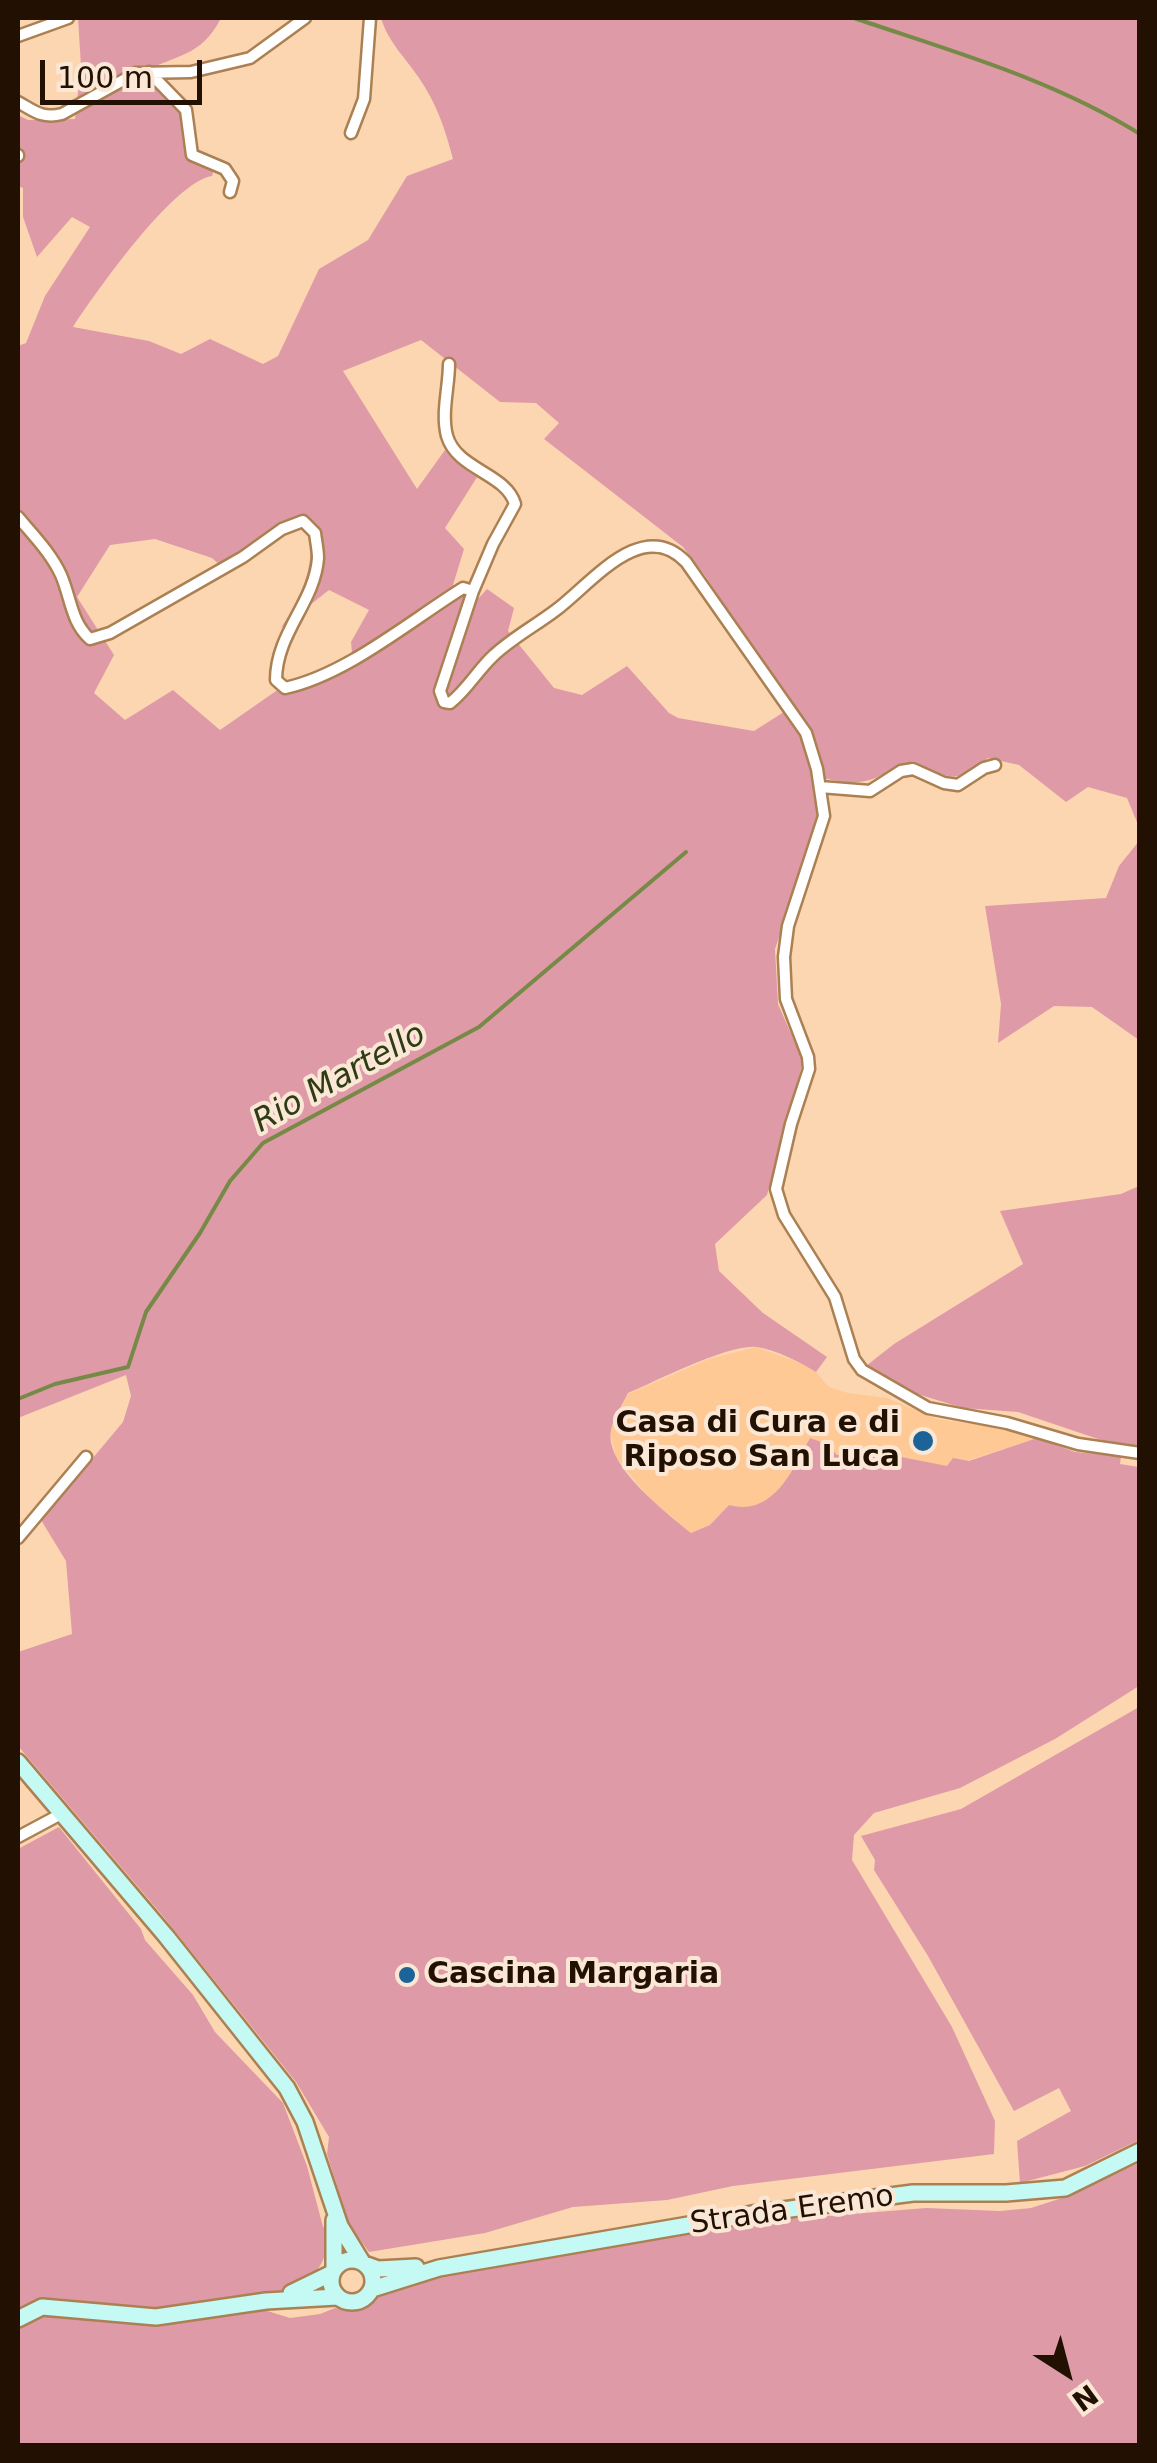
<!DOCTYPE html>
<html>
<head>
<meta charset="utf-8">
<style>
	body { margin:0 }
	#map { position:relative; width:1157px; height:2463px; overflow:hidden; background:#fcd6b1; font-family:"DejaVu Sans",sans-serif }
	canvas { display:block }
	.frame { position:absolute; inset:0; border:20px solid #221102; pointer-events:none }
	.north { position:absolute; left:1017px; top:2323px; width:100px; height:100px; -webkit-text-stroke:8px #fbe7d5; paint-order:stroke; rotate:144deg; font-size:28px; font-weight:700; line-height:40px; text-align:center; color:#221102 }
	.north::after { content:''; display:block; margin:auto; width:35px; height:45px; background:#221102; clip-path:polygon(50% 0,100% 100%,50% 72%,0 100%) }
	.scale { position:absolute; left:40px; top:60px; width:162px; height:45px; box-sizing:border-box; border:5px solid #221102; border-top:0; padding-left:12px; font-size:30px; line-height:35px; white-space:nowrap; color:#221102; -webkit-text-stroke:8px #fbe7d5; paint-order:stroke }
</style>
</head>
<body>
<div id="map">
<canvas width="1157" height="2463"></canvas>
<div class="frame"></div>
<div class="north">N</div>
<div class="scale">100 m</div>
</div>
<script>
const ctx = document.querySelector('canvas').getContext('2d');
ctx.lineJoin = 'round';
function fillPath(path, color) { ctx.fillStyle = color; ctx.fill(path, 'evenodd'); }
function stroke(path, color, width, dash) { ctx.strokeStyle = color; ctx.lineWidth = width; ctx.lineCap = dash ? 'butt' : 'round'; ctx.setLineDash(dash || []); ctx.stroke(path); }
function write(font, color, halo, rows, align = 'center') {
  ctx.font = font + ' "DejaVu Sans",sans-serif'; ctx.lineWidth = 8; ctx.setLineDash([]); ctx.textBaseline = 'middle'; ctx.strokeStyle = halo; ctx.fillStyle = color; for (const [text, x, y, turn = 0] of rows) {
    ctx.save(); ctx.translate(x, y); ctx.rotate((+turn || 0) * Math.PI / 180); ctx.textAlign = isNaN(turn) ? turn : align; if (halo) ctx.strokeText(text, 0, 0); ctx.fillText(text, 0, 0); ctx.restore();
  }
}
fillPath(new Path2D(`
	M 756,1347 L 803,1364 L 816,1372 L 829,1387 L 848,1393 L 887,1398 L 937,1419 L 994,1427 L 1037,1438 L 947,1467 L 881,1453 L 837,1455 L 827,1444 L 810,1438 L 789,1477 L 765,1504 L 743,1509 L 729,1505 L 710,1525 L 691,1533 L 649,1498 L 616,1457 L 610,1431 L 628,1394 L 709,1359 Z`), '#fec994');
fillPath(new Path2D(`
	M 78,18 L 221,18 C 201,58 175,54 140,74 L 150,77 L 181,111 L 189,157 L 200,165 L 214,169 L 212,176 C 173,182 96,292 73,327 L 149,341 L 181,354 L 210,339 L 263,364 L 278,356 L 319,269 L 368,240 L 407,176 L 453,159 C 445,129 437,104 419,78 C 405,57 388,42 381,18 L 1139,18 L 1139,827 L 1127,798 L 1088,787 L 1066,802 L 1019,765 L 988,758 C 956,785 949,779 913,761 C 872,777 871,789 823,778 L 820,818 L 775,949 L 778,1004 L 803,1061 L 767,1195 L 715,1244 L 719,1271 L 763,1313 L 827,1357 L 816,1372 C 800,1362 776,1350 757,1347 C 728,1344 657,1381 628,1393 C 623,1404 613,1418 611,1430 C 604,1466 667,1513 691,1533 L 710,1525 L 729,1505 C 773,1517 792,1471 810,1438 L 827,1444 L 837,1455 L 881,1453 L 947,1466 L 953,1458 L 969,1461 L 1037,1438 L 1075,1452 L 1121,1456 L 1120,1464 L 1139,1467 L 1139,1686 L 1055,1739 L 960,1788 L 874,1813 L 854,1835 L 852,1860 L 952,2027 L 995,2121 L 994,2154 L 733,2186 L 667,2200 L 573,2207 L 485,2233 L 369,2252 L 349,2225 L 327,2154 L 329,2137 L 296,2082 L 162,1915 L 18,1746 L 18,1652 L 72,1634 L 66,1561 L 41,1520 L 123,1422 L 131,1396 L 126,1375 L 18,1418 L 18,346 L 26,343 L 45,296 L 90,227 L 72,217 L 37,257 L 23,217 L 23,188 L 18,186 L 18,115 L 28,120 L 75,119 L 81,66 ZM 421,340 L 500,402 L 536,403 L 559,423 L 544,439 L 683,547 L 706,577 L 759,659 L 795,705 L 754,731 L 678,718 L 669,713 L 627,666 L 582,695 L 554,688 L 508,631 L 514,608 L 487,589 L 474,603 L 453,585 L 464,549 L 445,528 L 479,474 L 445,450 L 417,489 L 343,371 ZM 300,527 L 311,538 C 312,574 300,598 281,628 L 329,590 L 369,610 L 351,642 L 353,665 C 329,677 303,698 276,691 L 220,730 L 173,690 L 125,720 L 94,693 L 114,655 L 77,597 L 110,545 L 155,539 L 212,558 L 229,573 L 285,534 Z
	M 1139,841 L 1139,1040 L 1092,1007 L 1054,1006 L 998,1043 L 1001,1004 L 985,906 L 1106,898 L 1119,866 Z
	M 1139,1186 L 1139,1449 L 1122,1447 L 1018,1412 L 963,1408 L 914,1393 L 866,1366 L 894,1344 L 1023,1264 L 1000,1211 L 1121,1194 Z
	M 1139,1707 L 1139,2140 L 1085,2166 L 1020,2183 L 1017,2141 L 1071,2111 L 1059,2088 L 1014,2111 L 928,1956 L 874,1870 L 875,1860 L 861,1836 L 961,1809 Z
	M 59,1827 L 141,1929 L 145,1940 L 193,1995 L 215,2032 L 283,2103 L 307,2166 L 323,2227 L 329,2230 C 327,2286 292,2289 245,2299 L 258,2308 L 290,2318 L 320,2314 L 335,2308 L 359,2311 L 393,2286 L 428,2277 L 742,2223 L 926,2208 L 1000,2211 L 1031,2208 L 1065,2197 L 1139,2163 L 1139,2445 L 18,2446 L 18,1849 Z`), '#df9aa8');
stroke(new Path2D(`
	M 854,18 C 951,51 1052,79 1140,134
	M 18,1399 L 55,1384 L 128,1367 L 146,1312 L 200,1233 L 230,1181 L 263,1143 L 479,1027 L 686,852`), '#778946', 4);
const street = new Path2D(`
	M 18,36 L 68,18
	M 149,72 L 186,110 L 192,155 L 225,169 L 233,181 L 230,192
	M 18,102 C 34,111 42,119 62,114 L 136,73 L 191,72 L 250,58 L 305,18
	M 351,133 L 364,99 L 370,18
	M 18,155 L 18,156
	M 449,364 C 449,387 441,413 447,436 C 457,470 506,473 515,504 L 493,544 L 473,591
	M 18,517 C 33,535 51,553 61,575 C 71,598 71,622 90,639 L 110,633 L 243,557 L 282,529 L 303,521 L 315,533 C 316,541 318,550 318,558 C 315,602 276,633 276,680 L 285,688 C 346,675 410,621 463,588 L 473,591 L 440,691 L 444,702 L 450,703 C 467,690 477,671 493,656 C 512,638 535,626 556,610 C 591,584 642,516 686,562 L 806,733 L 817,769 L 824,816 L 788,926 L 784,957 L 786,999 L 808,1057 L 809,1069 L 791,1124 L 776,1189 L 784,1215 L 835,1297 L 854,1359 L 862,1370 L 928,1408 L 1007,1423 L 1078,1444 L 1140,1453
	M 820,787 L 870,791 L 901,771 L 913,769 L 944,783 L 958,785 L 984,768 L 995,765
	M 18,1538 L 86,1457
	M 18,1837 L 61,1814`);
const secondary = new Path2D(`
	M 18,1762 L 166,1936 L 287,2088 L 305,2122 L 340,2226 L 362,2262
	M 334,2220 L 334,2268
	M331 2281a21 21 0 1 1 42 0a21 21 0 1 1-42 0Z
	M 367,2265 L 378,2269 L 416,2267
	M 372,2289 L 439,2268 L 752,2214 L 913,2193 L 1006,2193 L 1065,2188 L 1140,2151
	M 291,2293 L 332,2273
	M 18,2319 L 42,2307 L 156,2317 L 266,2301 L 337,2297`);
stroke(street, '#ab8053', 15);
stroke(secondary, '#ab8053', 20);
stroke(street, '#fff', 10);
stroke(secondary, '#c5f9f4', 15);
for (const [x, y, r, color] of [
	[923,1441,12,"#1c6397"],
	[407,1975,10,"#1c6397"]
]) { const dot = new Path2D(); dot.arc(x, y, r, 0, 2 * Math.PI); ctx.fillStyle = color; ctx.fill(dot); stroke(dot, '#fbe7d5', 4); }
write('bold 30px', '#221102', '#fbe7d5', [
	["Casa di Cura e di",900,1424],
	["Riposo San Luca",900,1458],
	["Cascina Margaria",427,1975,"left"]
], 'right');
write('30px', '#221102', '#fbe7d5', [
	["Strada Eremo",792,2211,-8]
]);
write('italic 32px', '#2e3b15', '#fbe7d5', [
	["Rio Martello",340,1079,-29]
]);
</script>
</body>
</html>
